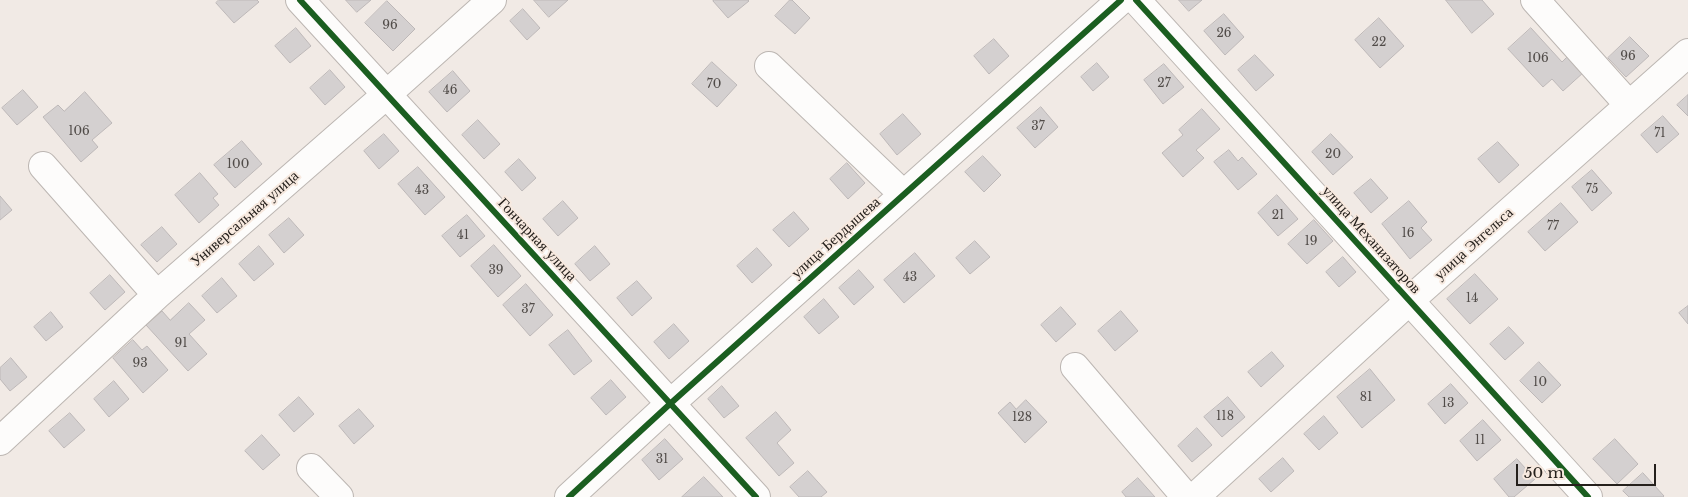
<!DOCTYPE html>
<html>
<head>
<meta charset="utf-8">
<style>
	body { margin:0 }
	#map { position:relative; width:1688px; height:497px; overflow:hidden; background:#f1eae5; font-family:"Libre Baskerville",serif }
	canvas { display:block }
	.scale { position:absolute; left:1516px; top:464px; width:140px; height:22px; box-sizing:border-box; border:2px solid #25201c; border-top:0; padding-left:6px; font-size:15px; line-height:18px; white-space:nowrap; color:#25201c; -webkit-text-stroke:4px #f7e9df; paint-order:stroke }
</style>
</head>
<body>
<div id="map">
<canvas width="1688" height="497"></canvas>
<div class="scale">50 m</div>
</div>
<script>
const ctx = document.querySelector('canvas').getContext('2d');
ctx.lineJoin = 'round';
function fillPath(path, color) { ctx.fillStyle = color; ctx.fill(path, 'evenodd'); }
function stroke(path, color, width, dash) { ctx.strokeStyle = color; ctx.lineWidth = width; ctx.lineCap = dash ? 'butt' : 'round'; ctx.setLineDash(dash || []); ctx.stroke(path); }
function write(font, color, halo, rows, align = 'center') {
  ctx.font = font + ' "Libre Baskerville",serif'; ctx.lineWidth = 4; ctx.setLineDash([]); ctx.textBaseline = 'middle'; ctx.strokeStyle = halo; ctx.fillStyle = color; for (const [text, x, y, turn = 0] of rows) {
    ctx.save(); ctx.translate(x, y); ctx.rotate((+turn || 0) * Math.PI / 180); ctx.textAlign = isNaN(turn) ? turn : align; if (halo) ctx.strokeText(text, 0, 0); ctx.fillText(text, 0, 0); ctx.restore();
  }
}
const building = new Path2D(`
	M 219,0 L 257,0 L 259,2 L 234,23 L 216,3 Z
	M 346,0 L 371,0 L 357,12 Z
	M 534,0 L 568,0 L 549,17 Z
	M 715,0 L 748,0 L 749,1 L 728,18 L 713,1 Z
	M 790,0 L 792,0 L 810,18 L 795,34 L 775,16 Z
	M 1179,0 L 1202,0 L 1189,11 Z
	M 1446,0 L 1482,0 L 1494,14 L 1472,33 Z
	M 387,1 L 415,29 L 393,51 L 365,23 Z
	M 523,9 L 540,28 L 527,40 L 510,21 Z
	M 1224,14 L 1244,37 L 1225,55 L 1204,31 Z
	M 1379,18 L 1404,46 L 1380,68 L 1355,40 Z
	M 296,28 L 311,46 L 290,63 L 275,46 Z
	M 1531,28 L 1562,62 L 1568,56 L 1584,72 L 1563,91 L 1552,79 L 1543,87 L 1508,49 Z
	M 1630,37 L 1649,56 L 1626,77 L 1608,58 Z
	M 994,39 L 1009,56 L 989,74 L 974,56 Z
	M 1255,55 L 1274,75 L 1256,91 L 1238,70 Z
	M 712,62 L 737,85 L 717,107 L 692,84 Z
	M 1097,63 L 1109,77 L 1093,91 L 1081,77 Z
	M 1164,64 L 1184,87 L 1163,104 L 1144,80 Z
	M 330,70 L 345,87 L 325,105 L 310,88 Z
	M 453,71 L 470,91 L 447,112 L 429,92 Z
	M 23,90 L 38,107 L 17,125 L 2,108 Z
	M 85,92 L 112,123 L 92,140 L 98,147 L 81,162 L 43,117 L 58,105 L 64,111 Z
	M 1688,95 L 1688,116 L 1677,105 Z
	M 1041,107 L 1058,127 L 1035,148 L 1017,128 Z
	M 1202,109 L 1220,129 L 1196,150 L 1204,158 L 1183,177 L 1162,153 L 1183,135 L 1179,130 Z
	M 903,114 L 921,134 L 897,155 L 880,134 Z
	M 1663,116 L 1679,134 L 1657,153 L 1641,135 Z
	M 478,120 L 500,144 L 484,159 L 462,135 Z
	M 384,134 L 399,151 L 379,169 L 364,151 Z
	M 1331,134 L 1353,157 L 1333,175 L 1312,152 Z
	M 242,141 L 262,164 L 235,188 L 214,165 Z
	M 1498,142 L 1519,165 L 1499,183 L 1478,159 Z
	M 1229,150 L 1238,161 L 1242,157 L 1257,174 L 1238,190 L 1214,162 Z
	M 983,156 L 1001,175 L 984,192 L 965,172 Z
	M 519,159 L 536,178 L 522,191 L 505,172 Z
	M 847,163 L 865,183 L 848,199 L 830,179 Z
	M 418,167 L 445,197 L 425,215 L 398,184 Z
	M 1592,170 L 1612,193 L 1592,211 L 1572,187 Z
	M 200,173 L 218,194 L 213,198 L 219,205 L 199,223 L 175,195 Z
	M 1371,179 L 1388,198 L 1371,213 L 1354,193 Z
	M 1277,195 L 1298,219 L 1278,236 L 1258,213 Z
	M 0,196 L 12,210 L 0,220 Z
	M 563,201 L 578,218 L 558,236 L 543,219 Z
	M 1409,201 L 1427,222 L 1421,228 L 1432,240 L 1410,259 L 1382,224 Z
	M 1561,203 L 1578,222 L 1545,251 L 1528,232 Z
	M 794,212 L 809,229 L 789,247 L 773,230 Z
	M 467,215 L 485,236 L 460,257 L 442,236 Z
	M 289,218 L 304,235 L 284,253 L 269,235 Z
	M 1314,220 L 1333,241 L 1307,264 L 1288,244 Z
	M 162,227 L 177,244 L 157,262 L 141,245 Z
	M 975,241 L 990,257 L 970,274 L 956,258 Z
	M 494,245 L 521,276 L 498,297 L 471,266 Z
	M 259,246 L 274,264 L 254,281 L 239,264 Z
	M 595,246 L 610,264 L 590,281 L 575,264 Z
	M 757,248 L 772,265 L 752,283 L 737,266 Z
	M 915,253 L 935,276 L 904,303 L 884,280 Z
	M 1343,257 L 1356,272 L 1339,287 L 1326,272 Z
	M 859,270 L 874,287 L 854,305 L 839,288 Z
	M 1475,274 L 1498,299 L 1470,324 L 1447,299 Z
	M 110,275 L 125,292 L 105,310 L 90,293 Z
	M 222,278 L 237,296 L 217,313 L 202,296 Z
	M 637,281 L 652,298 L 632,316 L 617,298 Z
	M 526,284 L 553,315 L 530,336 L 503,305 Z
	M 824,299 L 839,317 L 819,334 L 804,317 Z
	M 189,303 L 205,320 L 189,334 L 207,354 L 188,371 L 146,325 L 162,311 L 170,320 Z
	M 1688,306 L 1688,324 L 1679,313 Z
	M 1061,307 L 1076,324 L 1056,342 L 1041,325 Z
	M 1121,311 L 1138,331 L 1115,351 L 1098,331 Z
	M 51,312 L 63,327 L 46,341 L 34,327 Z
	M 674,324 L 689,341 L 669,359 L 654,342 Z
	M 1509,327 L 1524,343 L 1505,360 L 1490,344 Z
	M 568,330 L 592,361 L 574,375 L 549,345 Z
	M 133,340 L 142,350 L 147,346 L 168,370 L 143,393 L 113,358 Z
	M 1272,352 L 1284,366 L 1261,387 L 1248,372 Z
	M 11,358 L 27,377 L 10,391 L 0,379 L 0,368 Z
	M 1539,362 L 1561,385 L 1542,403 L 1520,381 Z
	M 1370,369 L 1395,400 L 1362,428 L 1337,397 Z
	M 611,380 L 626,397 L 606,415 L 591,398 Z
	M 114,381 L 129,399 L 109,417 L 94,399 Z
	M 1451,384 L 1468,403 L 1445,424 L 1428,404 Z
	M 722,386 L 739,406 L 724,418 L 708,399 Z
	M 299,397 L 314,414 L 294,432 L 279,415 Z
	M 1228,397 L 1245,417 L 1222,437 L 1204,417 Z
	M 1026,400 L 1047,422 L 1025,443 L 998,413 L 1010,402 L 1016,409 Z
	M 359,409 L 374,426 L 354,444 L 339,426 Z
	M 776,412 L 791,430 L 777,443 L 794,463 L 779,476 L 746,438 Z
	M 70,413 L 85,430 L 64,448 L 49,431 Z
	M 1324,416 L 1338,433 L 1319,450 L 1304,434 Z
	M 1483,420 L 1501,440 L 1477,461 L 1460,441 Z
	M 1197,428 L 1212,445 L 1192,462 L 1178,446 Z
	M 262,435 L 280,455 L 263,470 L 245,451 Z
	M 665,439 L 683,459 L 659,480 L 642,460 Z
	M 1615,439 L 1638,464 L 1617,484 L 1593,459 Z
	M 1283,458 L 1294,471 L 1271,492 L 1259,479 Z
	M 1517,459 L 1535,479 L 1514,497 L 1509,497 L 1494,479 Z
	M 808,471 L 827,492 L 821,497 L 799,497 L 790,487 Z
	M 1643,473 L 1664,496 L 1663,497 L 1629,497 L 1623,491 Z
	M 704,477 L 723,497 L 682,497 Z
	M 1138,478 L 1155,497 L 1126,497 L 1122,492 Z`);
fillPath(building, '#d4d0d0');
stroke(building, '#bdb8b8', 1);
const minor = new Path2D(`
	M 300,0 L 756,497
	M 1136,0 L 1588,497
	M 1535,0 L 1629,105
	M 769,66 L 903,194
	M 43,166 L 157,295
	M 1075,367 L 1186,497
	M 0,441 L 157,295 L 386,95 L 492,0
	M 311,468 L 339,497
	M 569,497 L 671,403 L 1121,0
	M 1195,497 L 1409,301 L 1688,53`);
stroke(minor, '#bcb6b2', 30);
stroke(minor, '#fdfcfb', 28);
stroke(new Path2D(`
	M 300,0 L 756,497
	M 1136,0 L 1588,497
	M 569,497 L 671,403 L 1121,0`), '#1b5e20', 6);
write('12px', '#514c49', null, [
	["96",390,26],
	["26",1224,34],
	["22",1379,43],
	["96",1628,57],
	["106",1538,59],
	["27",1164,84],
	["70",714,85],
	["46",450,91],
	["37",1038,127],
	["106",79,132],
	["71",1660,134],
	["20",1333,155],
	["100",238,165],
	["75",1592,190],
	["43",422,191],
	["21",1278,216],
	["77",1553,227],
	["16",1408,234],
	["41",463,236],
	["19",1311,242],
	["39",496,271],
	["43",910,278],
	["14",1472,299],
	["37",528,310],
	["91",181,344],
	["93",140,364],
	["10",1540,383],
	["81",1366,398],
	["13",1448,404],
	["118",1225,417],
	["128",1022,418],
	["11",1480,441],
	["31",662,460]
]);
write('15px', '#25201c', '#f7e9df', [
	["Универсальная улица",245,219,-41],
	["улица Бердышева",836,238,-42],
	["Гончарная улица",537,240,47],
	["улица Механизаторов",1371,240,48],
	["улица Энгельса",1474,244,-42]
]);
</script>
</body>
</html>
